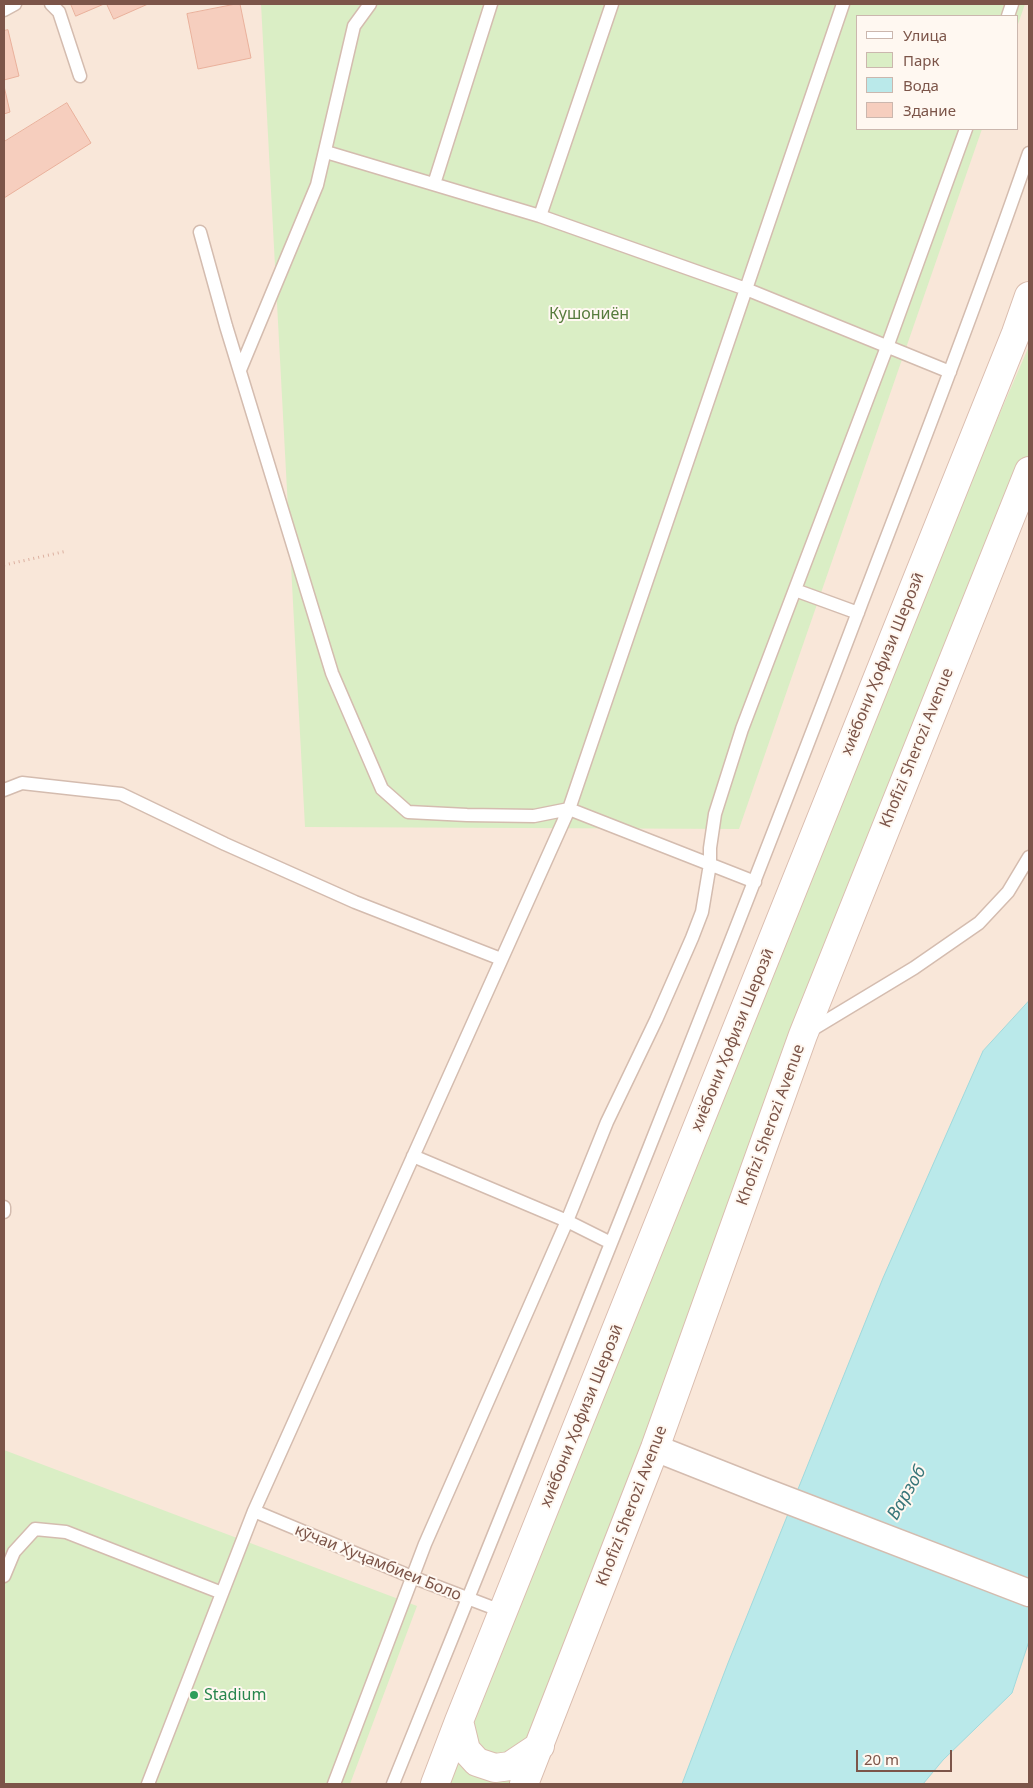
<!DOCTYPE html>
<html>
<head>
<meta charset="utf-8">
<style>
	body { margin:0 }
	#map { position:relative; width:1033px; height:1788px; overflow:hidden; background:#fef3e9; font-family:"Noto Sans",sans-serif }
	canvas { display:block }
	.frame { position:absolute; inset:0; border:5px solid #7c5549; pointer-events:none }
	.legend { position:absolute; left:856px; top:15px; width:162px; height:115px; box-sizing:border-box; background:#fff8f1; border:1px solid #cbb7ae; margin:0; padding:6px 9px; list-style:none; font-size:15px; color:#7c5549 }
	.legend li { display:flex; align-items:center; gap:10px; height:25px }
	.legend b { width:25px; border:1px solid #cbb7ae }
	.scale { position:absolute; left:856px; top:1750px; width:96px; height:22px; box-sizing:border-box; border:2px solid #7c5549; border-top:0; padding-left:6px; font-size:15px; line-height:18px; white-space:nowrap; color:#7c5549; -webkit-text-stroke:4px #fff8f1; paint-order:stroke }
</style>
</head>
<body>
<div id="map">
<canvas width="1033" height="1788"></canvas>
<div class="frame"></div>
<ul class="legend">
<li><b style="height:6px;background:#fff"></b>Улица</li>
<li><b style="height:14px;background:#daeec5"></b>Парк</li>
<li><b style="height:14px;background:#bae9ea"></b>Вода</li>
<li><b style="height:14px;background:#f6cebe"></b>Здание</li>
</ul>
<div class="scale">20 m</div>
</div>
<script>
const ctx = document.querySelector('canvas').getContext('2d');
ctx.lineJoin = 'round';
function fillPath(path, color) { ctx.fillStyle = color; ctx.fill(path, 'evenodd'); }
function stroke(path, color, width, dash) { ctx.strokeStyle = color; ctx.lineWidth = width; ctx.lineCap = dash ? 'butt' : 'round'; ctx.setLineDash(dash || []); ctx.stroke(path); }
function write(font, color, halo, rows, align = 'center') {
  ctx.font = font + ' "Noto Sans",sans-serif'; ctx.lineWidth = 4; ctx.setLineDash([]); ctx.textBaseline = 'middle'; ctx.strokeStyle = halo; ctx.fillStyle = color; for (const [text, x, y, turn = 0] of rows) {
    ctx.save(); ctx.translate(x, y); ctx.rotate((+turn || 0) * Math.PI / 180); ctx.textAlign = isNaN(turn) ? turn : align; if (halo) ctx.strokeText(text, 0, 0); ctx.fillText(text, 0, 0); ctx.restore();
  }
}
fillPath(new Path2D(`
	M 4,4 L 1029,4 L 1029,1784 L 4,1784 ZM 857,16 L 1017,16 L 1017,129 L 857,129 Z`), '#f9e7d9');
fillPath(new Path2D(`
	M 261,4 L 1025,4 L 1017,27 L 1017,16 L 857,16 L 857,129 L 982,129 L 739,829 L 305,827 Z
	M 1029,346 L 1029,475 L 511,1784 L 450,1784 L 631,1325 L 962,501 Z
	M 4,1450 L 417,1606 L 350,1784 L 4,1784 Z`), '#daeec5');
const water = new Path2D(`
	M 1029,1001 L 1029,1641 L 1012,1693 L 943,1760 L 923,1784 L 682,1784 L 728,1663 L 883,1278 L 983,1051 Z`);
fillPath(water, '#bae9ea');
stroke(water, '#a0dadd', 1);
const building = new Path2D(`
	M 71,4 L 104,4 L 76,16 Z
	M 107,4 L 148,4 L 114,19 Z
	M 236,4 L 240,4 L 251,58 L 198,69 L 187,14 Z
	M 8,30 L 19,76 L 4,80 L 4,31 Z
	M 4,86 L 10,112 L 4,114 Z
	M 67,103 L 91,143 L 4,198 L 4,142 Z`);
fillPath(building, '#f6cebe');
stroke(building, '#eab19c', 1);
const lane = new Path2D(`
	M 51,4 L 59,12 L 80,76
	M 612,4 L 540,216 L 746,289 L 950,372
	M 4,10 L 15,4
	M 1008,16 L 1012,4
	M 326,152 L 540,216
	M 434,184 L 491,4
	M 200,232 L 226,326 L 332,673 L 382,789 L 408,812 L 467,815 L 534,816 L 569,809 L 755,882
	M 240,370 L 317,185 L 354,26 L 370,4
	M 795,590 L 858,613
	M 4,790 L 22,783 L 121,794 L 225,844 L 355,902 L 501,959
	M 808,1032 L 914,968 L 979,923 L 1008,892 L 1029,857
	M 413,1156 L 567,1221 L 611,1243
	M 4,1207 L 4,1212
	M 254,1511 L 412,1577 L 504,1612
	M 4,1576 L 14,1552 L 35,1529 L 66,1532 L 222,1593
	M 148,1784 L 254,1511 L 569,809 L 843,4
	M 334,1784 L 425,1544 L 567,1221 L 607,1122 L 656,1020 L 692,938 L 702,912 L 710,864 L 710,848 L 715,814 L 742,729 L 887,347 L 966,129
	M 393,1784 C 551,1393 710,1002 860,607 C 918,456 976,306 1029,153`);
const street = new Path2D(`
	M 655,1448 L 761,1490 L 1029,1593`);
const secondary = new Path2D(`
	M 459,1721 L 466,1750 L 477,1762 L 495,1768 L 510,1766 L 540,1746
	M 435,1784 L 459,1721 L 1016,333 L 1029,296
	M 524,1784 L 655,1448 L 803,1035 L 1029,471`);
stroke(lane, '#d4bcaf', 15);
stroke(street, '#d4bcaf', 29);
stroke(secondary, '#dabdaf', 30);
stroke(new Path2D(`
	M 4,565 L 67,551`), '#dcb0a0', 3, [1, 4]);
stroke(lane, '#fff', 12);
stroke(street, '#fff', 26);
stroke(secondary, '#fff', 28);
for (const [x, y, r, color] of [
	[194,1695,5,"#2e9e5b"]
]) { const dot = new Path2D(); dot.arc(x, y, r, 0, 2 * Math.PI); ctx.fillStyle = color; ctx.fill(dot); stroke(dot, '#fff8f1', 2); }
write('16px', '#577c3d', '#fff8f1', [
	["Кушониён",589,314]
]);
write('16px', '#7c5549', '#fff8f1', [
	["хиёбони Ҳофизи Шерозӣ",883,664,-68],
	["Khofizi Sherozi Avenue",917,748,-68],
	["хиёбони Ҳофизи Шерозӣ",733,1040,-68],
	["Khofizi Sherozi Avenue",771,1125,-70],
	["хиёбони Ҳофизи Шерозӣ",582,1416,-68],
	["Khofizi Sherozi Avenue",632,1506,-69],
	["кӯчаи Хуҷамбиеи Боло",378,1563,22]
]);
write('16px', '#27864d', '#fff8f1', [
	["Stadium",204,1695]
], 'left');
write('italic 18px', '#38767a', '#fff8f1', [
	["Варзоб",907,1493,-60]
]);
</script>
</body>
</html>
